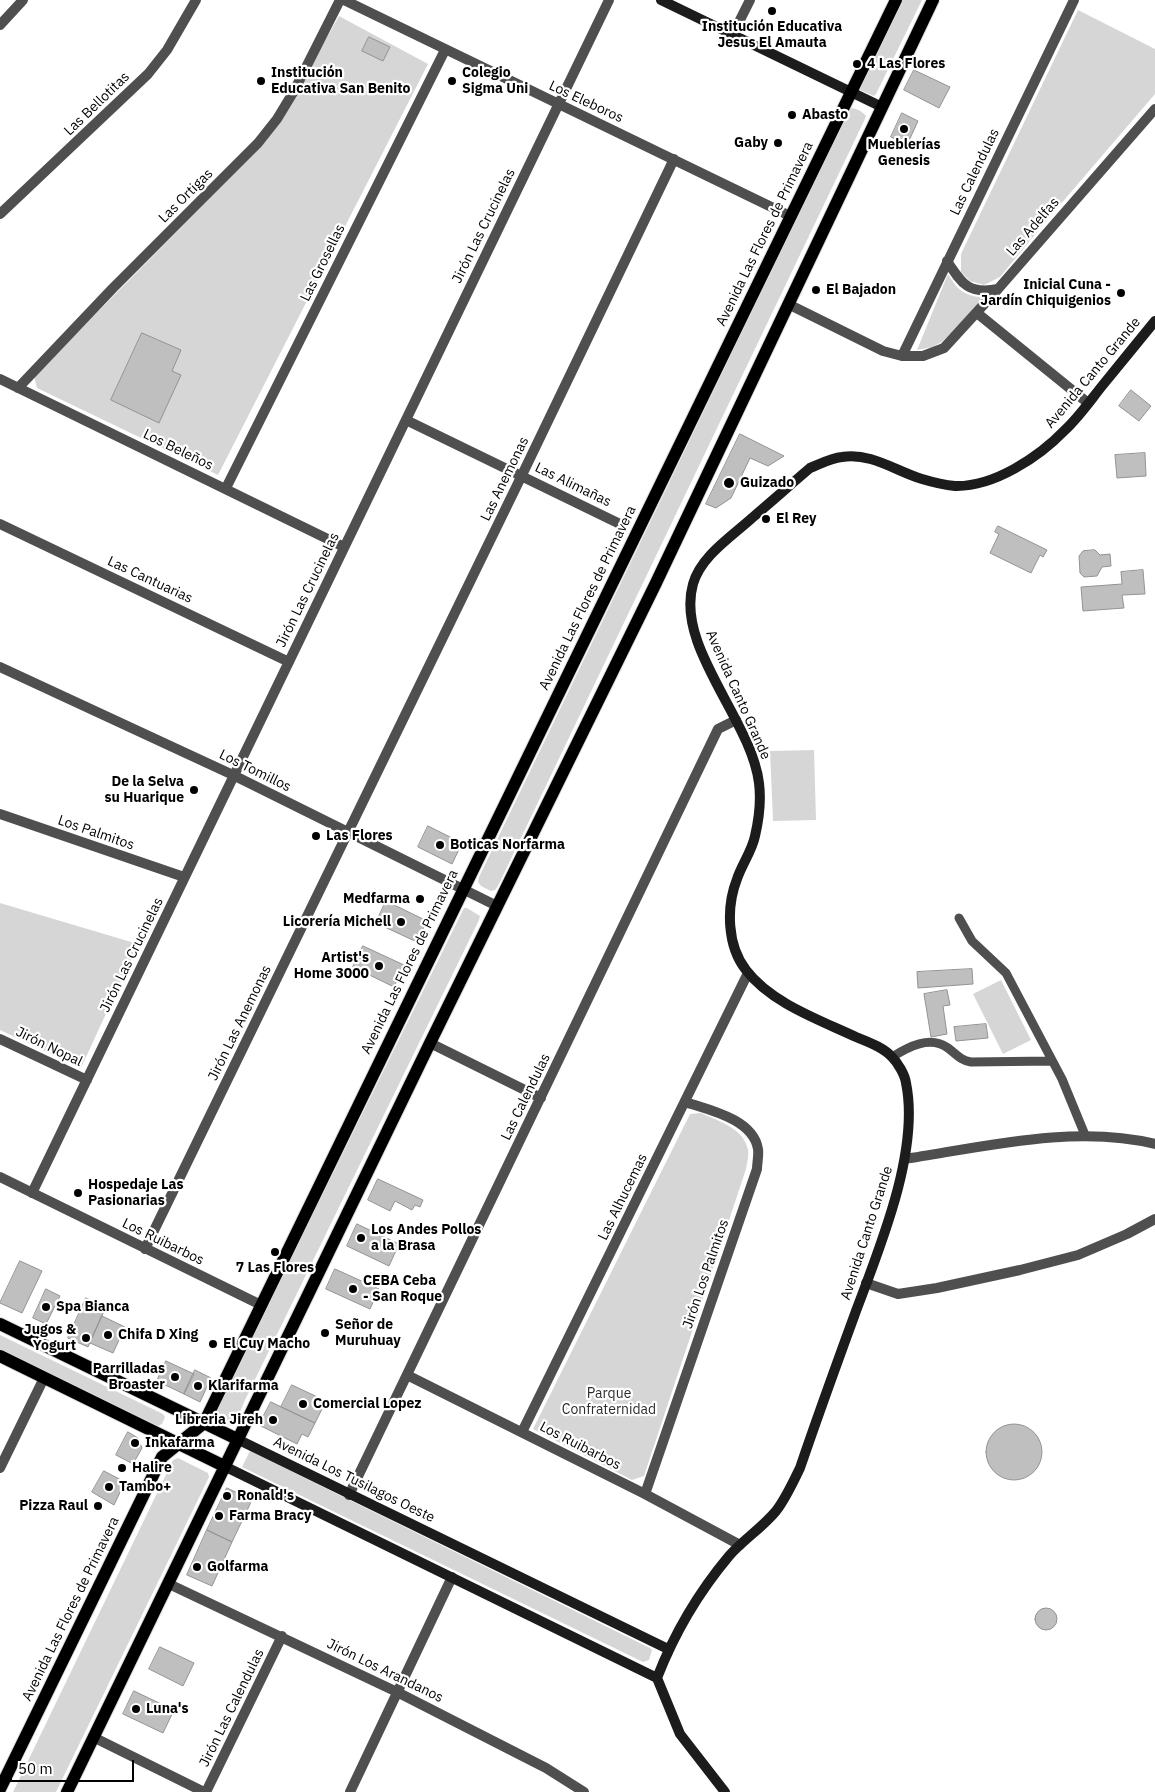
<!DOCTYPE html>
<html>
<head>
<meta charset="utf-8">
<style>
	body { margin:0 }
	#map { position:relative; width:1155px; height:1792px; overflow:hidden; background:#fff; font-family:"IBM Plex Sans",sans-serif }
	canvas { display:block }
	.scale { position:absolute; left:10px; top:1760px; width:124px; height:22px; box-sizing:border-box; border:2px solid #000; border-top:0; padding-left:6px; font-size:15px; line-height:18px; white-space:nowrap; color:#000; -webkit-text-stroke:4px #fff; paint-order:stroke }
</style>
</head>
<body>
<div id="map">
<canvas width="1155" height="1792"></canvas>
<div class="scale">50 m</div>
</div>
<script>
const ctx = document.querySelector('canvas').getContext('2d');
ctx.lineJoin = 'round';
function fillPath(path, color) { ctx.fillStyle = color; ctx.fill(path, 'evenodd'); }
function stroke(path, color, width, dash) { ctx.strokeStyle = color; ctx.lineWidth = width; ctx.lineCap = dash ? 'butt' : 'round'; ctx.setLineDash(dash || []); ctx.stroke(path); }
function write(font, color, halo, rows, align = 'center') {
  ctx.font = font + ' "IBM Plex Sans",sans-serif'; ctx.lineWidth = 4.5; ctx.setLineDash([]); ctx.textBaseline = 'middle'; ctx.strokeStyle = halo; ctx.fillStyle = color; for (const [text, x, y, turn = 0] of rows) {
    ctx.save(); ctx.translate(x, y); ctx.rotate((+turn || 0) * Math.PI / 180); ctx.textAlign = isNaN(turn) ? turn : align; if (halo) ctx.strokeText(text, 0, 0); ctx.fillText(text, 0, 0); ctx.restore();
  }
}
fillPath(new Path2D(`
	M 901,0 L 922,0 L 876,94 L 874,96 L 860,90 L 859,88 Z
	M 1078,10 L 1155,49 L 1155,94 L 1047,220 L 1000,277 L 984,285 L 970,281 L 961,272 L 961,254 Z
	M 339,16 L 428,64 L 218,475 L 37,388 L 34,376 L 255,153 L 274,130 Z
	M 850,108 C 856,108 862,111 866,116 L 864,121 L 498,886 L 495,890 L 491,891 L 481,886 L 478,882 L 479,877 Z
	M 948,274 C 959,292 964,295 984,298 L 942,342 L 932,347 L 917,350 Z
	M 814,750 L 816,820 L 773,821 L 770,751 Z
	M 0,903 L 138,944 L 81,1068 L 0,1030 Z
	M 464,908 L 467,908 L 480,916 L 479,920 L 245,1400 L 235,1424 L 231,1426 L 216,1419 L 214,1415 L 216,1410 Z
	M 1001,980 L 1031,1040 L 1003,1054 L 973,994 Z
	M 701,1113 C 718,1121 744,1128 748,1150 C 749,1156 747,1163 746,1169 L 644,1476 L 632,1480 L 533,1429 L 690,1114 Z
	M 0,1335 L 163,1414 L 165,1417 L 162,1424 L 158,1426 L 0,1349 Z
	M 250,1451 L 650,1648 L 652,1650 L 649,1660 L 643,1662 L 242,1467 Z
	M 178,1458 L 208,1473 L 209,1477 L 56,1792 L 13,1792 L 173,1460 Z`), '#d6d6d6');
const building = new Path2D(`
	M 369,37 L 390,47 L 383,61 L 362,51 Z
	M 914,70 L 950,87 L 939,108 L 904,90 Z
	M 902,113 L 918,121 L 907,145 L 891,137 Z
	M 142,333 L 181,350 L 172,371 L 181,375 L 159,423 L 111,400 Z
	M 1131,390 L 1151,406 L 1139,421 L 1119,406 Z
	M 740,434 L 784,456 L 768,466 L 750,458 L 731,498 L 716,508 L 706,504 Z
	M 1145,453 L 1146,476 L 1117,478 L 1115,455 Z
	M 998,526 L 1047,550 L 1043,557 L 1040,555 L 1031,573 L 990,553 L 999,534 L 995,532 Z
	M 1095,550 L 1100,555 L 1110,554 L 1111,566 L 1102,567 L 1097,576 L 1084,577 L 1080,573 L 1079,556 L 1083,551 Z
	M 1143,570 L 1145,594 L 1122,595 L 1124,608 L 1083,611 L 1081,587 L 1122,584 L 1121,572 Z
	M 428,826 L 462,843 L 452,864 L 418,847 Z
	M 386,901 L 427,921 L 417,942 L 376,923 Z
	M 363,946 L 404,965 L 394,987 L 353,967 Z
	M 972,969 L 973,984 L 918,988 L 917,972 Z
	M 947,990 L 950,1005 L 943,1006 L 947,1034 L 931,1037 L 924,994 Z
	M 986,1024 L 988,1038 L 956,1041 L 954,1027 Z
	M 378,1179 L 423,1200 L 420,1207 L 415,1205 L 412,1210 L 395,1201 L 390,1211 L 368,1200 Z
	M 357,1224 L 399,1244 L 389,1266 L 347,1246 Z
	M 20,1261 L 42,1271 L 22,1313 L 0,1303 Z
	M 335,1269 L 379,1289 L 370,1309 L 326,1289 Z
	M 46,1289 L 60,1296 L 46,1324 L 33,1318 Z
	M 86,1298 L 106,1307 L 88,1347 L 68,1338 Z
	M 102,1316 L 125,1327 L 113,1353 L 90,1343 Z
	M 166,1361 L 194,1374 L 184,1394 L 157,1381 Z
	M 195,1370 L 211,1378 L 200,1402 L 184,1394 Z
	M 292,1385 L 326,1401 L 315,1423 L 281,1407 Z
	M 271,1402 L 315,1423 L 308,1437 L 302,1434 L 297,1444 L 259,1425 Z
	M986 1452a28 28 0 1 1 56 0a28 28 0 1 1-56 0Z
	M 128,1432 L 138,1438 L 142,1448 L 133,1464 L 116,1455 Z
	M 104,1471 L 125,1482 L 114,1505 L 92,1492 Z
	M 227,1488 L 252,1500 L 232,1542 L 207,1530 Z
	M 207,1530 L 232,1542 L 212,1586 L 187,1575 Z
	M1035 1619a11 11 0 1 1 22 0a11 11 0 1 1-22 0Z
	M 160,1647 L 194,1663 L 183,1686 L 149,1669 Z
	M 134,1691 L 174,1710 L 163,1733 L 123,1714 Z`);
fillPath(building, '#bfbfbf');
stroke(building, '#939393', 1);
const primary = new Path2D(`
	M 0,1324 L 237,1439
	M 0,1356 L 224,1466
	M 0,1789 L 162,1457 L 204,1423 L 896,0
	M 67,1792 L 430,1043 L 655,585 L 933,0`);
stroke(primary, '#dbdbdb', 14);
stroke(new Path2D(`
	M 959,918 L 972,941 L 1006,973 L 1062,1079 L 1085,1135
	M 892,1057 C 908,1047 930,1035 948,1048 C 956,1054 960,1060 971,1062 L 1052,1061`), '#4f4f4f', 9);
stroke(new Path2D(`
	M 344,0 L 790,216
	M 0,25 L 23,0
	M 733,34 L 750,0
	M 0,214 L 148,74 L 167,50 L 196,0
	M 947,261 C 962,284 969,295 998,289
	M 788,304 L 883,351 L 902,356 L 923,356 L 944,348 L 998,289 L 1155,109
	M 977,313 L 1088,403
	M 902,356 L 1074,0
	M 0,379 L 344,547
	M 18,388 L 113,288 L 258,143 L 277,119 L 294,91 L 340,0
	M 406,420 L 620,524
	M 226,488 L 445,50
	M 0,524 L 289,662
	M 0,667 L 233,775 L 497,906
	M 0,814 L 184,877
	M 0,1039 L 87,1080
	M 430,1043 L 541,1098
	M 905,1159 C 983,1147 1077,1124 1155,1144
	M 0,1177 L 261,1305
	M 32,1193 L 609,0
	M 145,1249 L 522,475 L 674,159
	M 866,1283 L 898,1294 L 937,1288 L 1020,1270 L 1078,1255 L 1127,1234 L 1155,1219
	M 407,1375 L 645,1494 L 740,1545
	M 522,1432 L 748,973
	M 0,1468 L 44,1378
	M 645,1494 L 757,1169 C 757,1163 759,1155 758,1149 C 753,1119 709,1110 685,1102
	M 349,1495 L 718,729 L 736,720
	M 169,1584 L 397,1692 L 546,1768 L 584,1792
	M 93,1737 L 204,1792
	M 206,1792 L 282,1636
	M 350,1792 L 452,1577`), '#4f4f4f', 10);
stroke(new Path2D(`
	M 661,0 L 882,107
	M 237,1439 L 668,1649
	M 224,1466 L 657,1678
	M 725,1792 L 680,1734 L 657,1678 C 674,1634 698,1593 729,1556 C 743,1540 762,1528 776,1511 C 786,1498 793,1482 800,1468 C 818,1415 837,1363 856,1311 C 880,1247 920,1151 906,1083 C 905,1075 898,1063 892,1057 C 883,1047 868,1042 856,1037 C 820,1020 771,1003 746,970 C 727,946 726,907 737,879 C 742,864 752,851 755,836 C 759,819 761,799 759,783 C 751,719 675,647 693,584 C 701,556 731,537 752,518 C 771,502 790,485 810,468 C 820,464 831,458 842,457 C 870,452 896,471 922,479 C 932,482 944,485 955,486 C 994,487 1039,457 1065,430 C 1079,417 1090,401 1102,386 C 1120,364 1137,343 1155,321`), '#1c1c1c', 10);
stroke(primary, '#000', 12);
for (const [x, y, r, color] of [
	[772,11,5,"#000"],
	[857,64,5,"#000"],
	[261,81,5,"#000"],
	[452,81,5,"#000"],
	[792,115,5,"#000"],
	[904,129,5,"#000"],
	[778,143,5,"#000"],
	[816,290,5,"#000"],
	[1121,293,5,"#000"],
	[729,483,6,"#000"],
	[766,519,5,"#000"],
	[194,790,5,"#000"],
	[316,836,5,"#000"],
	[440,845,5,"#000"],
	[420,899,5,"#000"],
	[401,922,5,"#000"],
	[379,966,5,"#000"],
	[78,1193,5,"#000"],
	[361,1238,5,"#000"],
	[275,1252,5,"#000"],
	[353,1289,5,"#000"],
	[46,1307,5,"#000"],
	[325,1333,5,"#000"],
	[108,1335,5,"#000"],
	[86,1338,5,"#000"],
	[213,1344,5,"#000"],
	[175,1377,5,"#000"],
	[198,1386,5,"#000"],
	[303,1404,5,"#000"],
	[273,1420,5,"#000"],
	[135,1443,5,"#000"],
	[122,1468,5,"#000"],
	[109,1487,5,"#000"],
	[227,1496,5,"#000"],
	[98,1506,5,"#000"],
	[219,1516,5,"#000"],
	[197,1567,5,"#000"],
	[136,1709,5,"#000"]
]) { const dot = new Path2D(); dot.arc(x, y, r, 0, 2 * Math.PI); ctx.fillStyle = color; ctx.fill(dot); stroke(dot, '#fff', 2); }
write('bold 14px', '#000', '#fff', [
	["Institución Educativa",772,27,"center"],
	["Jesus El Amauta",772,43,"center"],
	["4 Las Flores",867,64],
	["Institución",271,73],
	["Educativa San Benito",271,89],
	["Colegio",462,73],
	["Sigma Uni",462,89],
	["Abasto",802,115],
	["Gaby",768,143,"right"],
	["Mueblerías",904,145,"center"],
	["Genesis",904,161,"center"],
	["Inicial Cuna -",1111,285,"right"],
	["Jardín Chiquigenios",1111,301,"right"],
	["El Bajadon",826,290],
	["Guizado",740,483],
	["El Rey",776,519],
	["De la Selva",184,782,"right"],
	["su Huarique",184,798,"right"],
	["Las Flores",326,836],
	["Boticas Norfarma",450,845],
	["Medfarma",410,899,"right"],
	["Licorería Michell",391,922,"right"],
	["Artist's",369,958,"right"],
	["Home 3000",369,974,"right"],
	["Hospedaje Las",88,1185],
	["Pasionarias",88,1201],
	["Los Andes Pollos",371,1230],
	["a la Brasa",371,1246],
	["7 Las Flores",275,1268,"center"],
	["CEBA Ceba",363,1281],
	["- San Roque",363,1297],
	["Spa Bianca",56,1307],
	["Señor de",335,1325],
	["Muruhuay",335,1341],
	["Jugos &",76,1330,"right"],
	["Yogurt",76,1346,"right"],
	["Chifa D Xing",118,1335],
	["El Cuy Macho",223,1344],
	["Parrilladas",165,1369,"right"],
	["Broaster",165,1385,"right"],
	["Klarifarma",208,1386],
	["Comercial Lopez",313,1404],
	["Libreria Jireh",263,1420,"right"],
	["Inkafarma",145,1443],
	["Halire",132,1468],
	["Tambo+",119,1487],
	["Ronald's",237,1496],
	["Pizza Raul",88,1506,"right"],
	["Farma Bracy",229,1516],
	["Golfarma",207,1567],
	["Luna's",146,1709]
], 'left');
write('14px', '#000', '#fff', [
	["Los Eleboros",586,102,25],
	["Las Bellotitas",97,104,-44],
	["Las Calendulas",975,172,-64],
	["Las Ortigas",186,196,-45],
	["Jirón Las Crucinelas",484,226,-64],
	["Las Adelfas",1033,227,-49],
	["Avenida Las Flores de Primavera",765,234,-64],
	["Las Grosellas",323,263,-64],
	["Avenida Canto Grande",1093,373,-50],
	["Los Beleños",178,450,26],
	["Las Anemonas",505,479,-64],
	["Las Alimañas",573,485,26],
	["Las Cantuarias",150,580,25],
	["Jirón Las Crucinelas",308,590,-64],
	["Avenida Las Flores de Primavera",588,598,-64],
	["Avenida Canto Grande",738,695,66],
	["Los Tomillos",255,771,26],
	["Los Palmitos",96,833,19],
	["Jirón Las Crucinelas",132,955,-64],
	["Avenida Las Flores de Primavera",410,962,-64],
	["Jirón Las Anemonas",240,1023,-64],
	["Jirón Nopal",49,1047,26],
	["Las Calendulas",526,1097,-64],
	["Las Alhucemas",623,1197,-64],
	["Avenida Canto Grande",867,1233,-72],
	["Los Ruibarbos",163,1242,26],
	["Jirón Los Palmitos",706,1274,-71],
	["Los Ruibarbos",580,1446,27],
	["Avenida Los Tusilagos Oeste",354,1480,26],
	["Avenida Las Flores de Primavera",71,1609,-64],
	["Jirón Los Arandanos",385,1671,26],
	["Jirón Las Calendulas",232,1708,-64]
]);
write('14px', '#2d2d2d', '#fff', [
	["Parque",609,1394],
	["Confraternidad",609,1410]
]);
</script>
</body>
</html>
